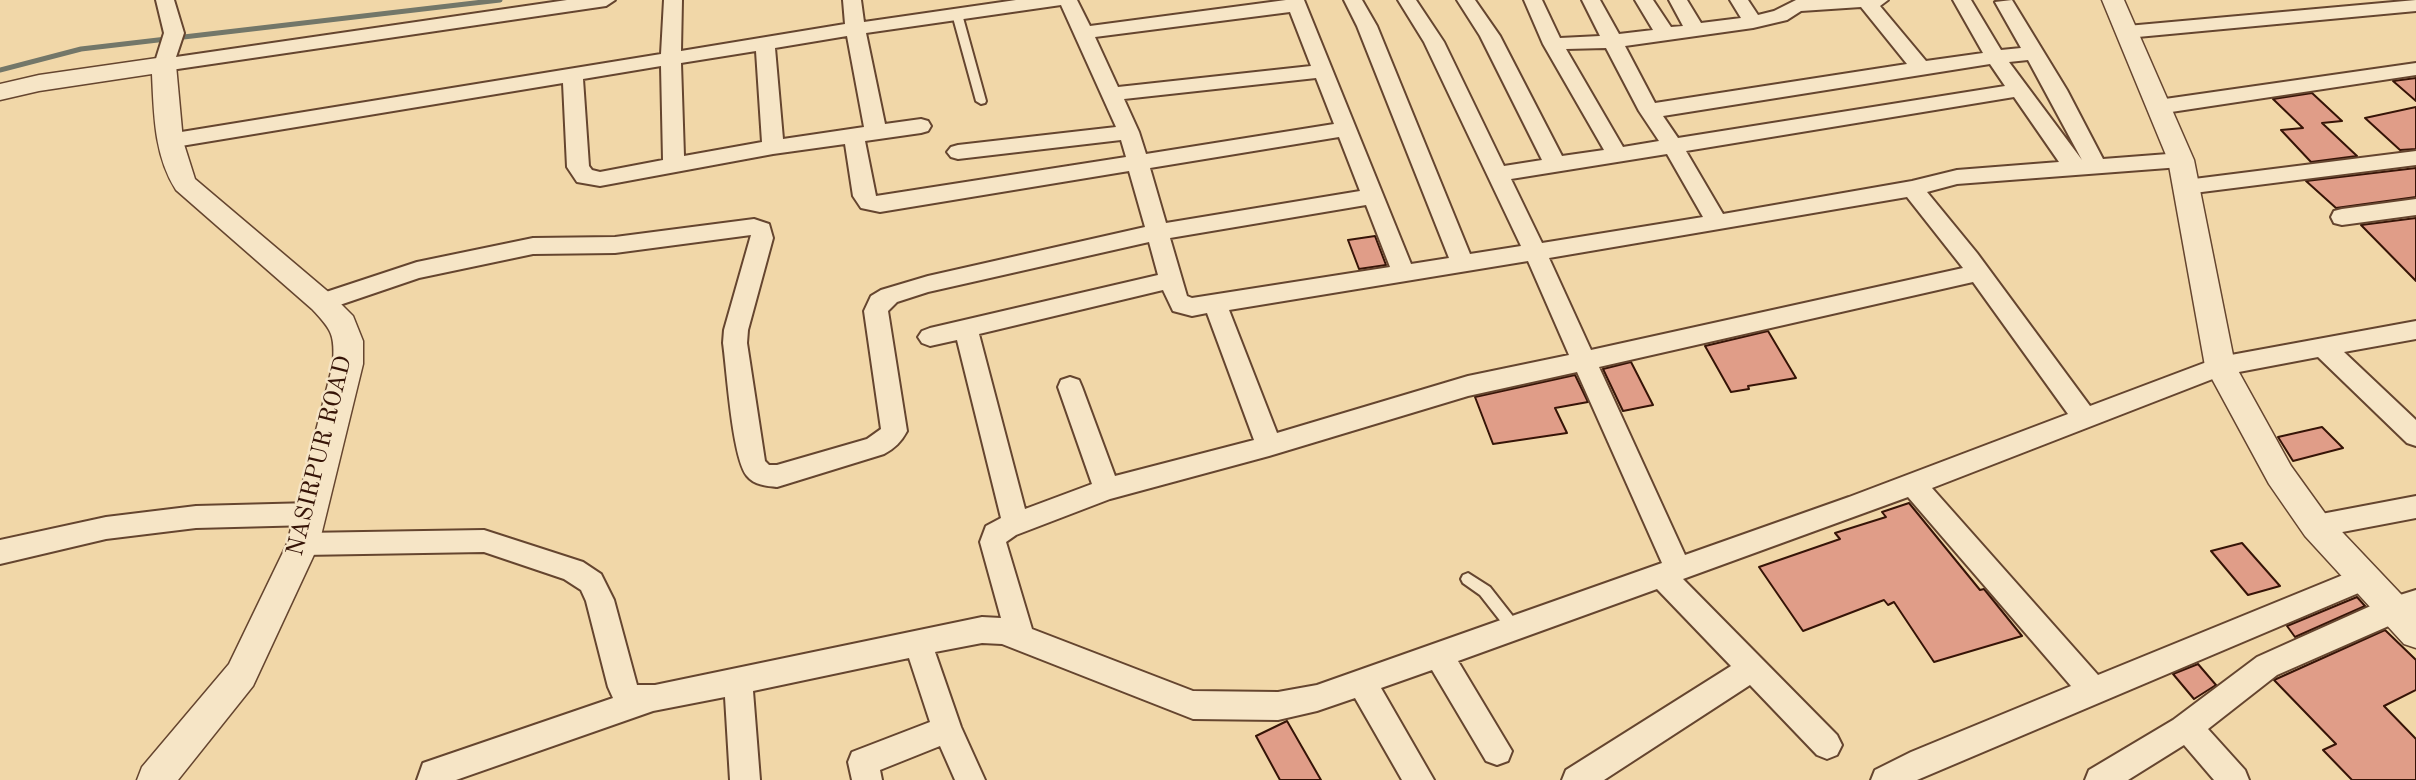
<!DOCTYPE html>
<html>
<head>
<meta charset="utf-8">
<style>
	body { margin:0 }
	canvas { display:block; background:#f1d7a8 }
</style>
</head>
<body>
<canvas width="2416" height="780"></canvas>
<script>
const ctx = document.querySelector('canvas').getContext('2d');
ctx.lineJoin = 'round';
function stroke(path, color, width, dash) { ctx.strokeStyle = color; ctx.lineWidth = width; ctx.lineCap = dash ? 'butt' : 'round'; ctx.setLineDash(dash || []); ctx.stroke(path); }
function fillPath(path, color) { ctx.fillStyle = color; ctx.fill(path, 'evenodd'); }
function write(font, color, halo, rows, align = 'center') {
  ctx.font = font + ' "Old Standard TT",serif'; ctx.lineWidth = 5; ctx.setLineDash([]); ctx.textBaseline = 'middle'; ctx.strokeStyle = halo; ctx.fillStyle = color; for (const [text, x, y, turn = 0] of rows) {
    ctx.save(); ctx.translate(x, y); ctx.rotate((+turn || 0) * Math.PI / 180); ctx.textAlign = isNaN(turn) ? turn : align; if (halo) ctx.strokeText(text, 0, 0); ctx.fillText(text, 0, 0); ctx.restore();
  }
}
stroke(new Path2D(`
	M 0,70 L 81,49 L 500,0`), '#737769', 5);
const building = new Path2D(`
	M 2416,78 L 2416,101 L 2393,81 Z
	M 2312,93 L 2342,121 L 2322,123 L 2357,156 L 2311,162 L 2281,130 L 2303,128 L 2273,99 Z
	M 2416,107 L 2416,149 L 2400,150 L 2365,118 Z
	M 2416,168 L 2416,197 L 2336,208 L 2306,181 Z
	M 2416,218 L 2416,281 L 2361,225 Z
	M 1375,236 L 1386,265 L 1359,269 L 1348,240 Z
	M 1768,331 L 1796,378 L 1748,386 L 1749,389 L 1731,392 L 1705,346 Z
	M 1631,362 L 1653,405 L 1623,411 L 1603,369 Z
	M 1575,375 L 1588,402 L 1555,408 L 1567,433 L 1493,444 L 1475,397 Z
	M 2322,427 L 2343,448 L 2293,461 L 2278,437 Z
	M 1909,503 L 1980,590 L 1984,589 L 2022,636 L 1934,662 L 1894,602 L 1888,605 L 1884,600 L 1803,631 L 1759,567 L 1840,539 L 1835,533 L 1886,517 L 1882,512 Z
	M 2242,543 L 2280,586 L 2248,595 L 2211,551 Z
	M 2357,597 L 2365,606 L 2295,637 L 2287,626 Z
	M 2385,630 L 2416,660 L 2416,690 L 2384,706 L 2416,739 L 2416,780 L 2352,780 L 2323,750 L 2336,744 L 2274,680 Z
	M 2198,664 L 2216,685 L 2194,699 L 2173,674 Z
	M 1287,721 L 1321,780 L 1280,780 L 1256,736 Z`);
fillPath(building, '#e09d88');
stroke(building, '#361407', 2);
const service = new Path2D(`
	M 957,11 L 962,14 L 986,101 L 985,103 L 981,104 L 976,101 L 952,14 Z
	M 1468,573 L 1490,587 L 1519,624 L 1521,628 L 1519,632 L 1514,634 L 1509,632 L 1480,595 L 1463,583 L 1461,579 L 1463,575 Z`);
const minor = new Path2D(`
	M 156,0 L 174,0 L 184,33 L 176,57 L 567,0 L 615,0 L 606,6 L 164,71 L 157,69 L 154,65 L 164,33 Z
	M 664,0 L 682,0 L 681,51 L 845,24 L 843,0 L 861,0 L 864,22 L 1016,0 L 1077,0 L 1090,26 L 1286,0 L 1304,0 L 1411,264 L 1449,258 L 1357,26 L 1344,0 L 1362,0 L 1377,26 L 1470,254 L 1521,246 L 1424,42 L 1398,0 L 1416,0 L 1444,42 L 1504,166 L 1542,160 L 1480,36 L 1457,0 L 1475,0 L 1500,36 L 1562,156 L 1604,150 L 1543,44 L 1524,0 L 1542,0 L 1560,38 L 1600,36 L 1582,0 L 1600,0 L 1619,34 L 1653,30 L 1635,0 L 1653,0 L 1671,27 L 1683,26 L 1669,0 L 1687,0 L 1701,23 L 1741,18 L 1730,0 L 1748,0 L 1758,15 L 1774,11 L 1796,0 L 1888,0 L 1880,6 L 1926,61 L 1983,53 L 1953,0 L 1971,0 L 2001,50 L 2021,48 L 1995,2 L 2012,0 L 2067,90 L 2103,159 L 2181,153 L 2188,155 L 2192,160 L 2188,165 L 2181,167 L 1957,184 L 1927,192 L 1977,253 L 2090,406 L 2220,357 L 2416,321 L 2416,339 L 2344,352 L 2416,420 L 2416,446 L 2407,443 L 2318,357 L 2223,375 L 1932,488 L 2098,675 L 2365,566 L 2375,570 L 2379,578 L 2375,586 L 1917,780 L 1871,780 L 1875,770 L 1911,752 L 2071,686 L 1908,497 L 1683,579 L 1837,735 L 1842,745 L 1837,755 L 1827,759 L 1817,755 L 1750,685 L 1604,780 L 1562,780 L 1566,770 L 1731,666 L 1657,589 L 1458,661 L 1512,751 L 1508,761 L 1497,765 L 1486,761 L 1432,670 L 1381,688 L 1434,780 L 1402,780 L 1355,698 L 1317,711 L 1278,720 L 1193,719 L 1002,644 L 982,643 L 935,652 L 961,727 L 985,780 L 955,780 L 940,746 L 880,770 L 882,780 L 852,780 L 848,762 L 852,752 L 930,722 L 909,658 L 753,691 L 760,780 L 730,780 L 725,697 L 653,711 L 456,780 L 417,780 L 423,763 L 613,698 L 608,687 L 586,601 L 581,590 L 564,579 L 484,552 L 303,555 L 294,552 L 290,544 L 294,536 L 303,533 L 484,530 L 583,562 L 601,574 L 614,600 L 637,685 L 655,685 L 982,617 L 1001,618 L 980,542 L 986,526 L 1001,518 L 957,340 L 930,346 L 922,343 L 918,337 L 922,331 L 930,328 L 1158,275 L 1149,242 L 928,292 L 897,302 L 888,311 L 907,431 C 901,442 895,448 884,454 L 777,487 C 767,486 754,485 747,476 C 732,457 727,371 723,343 L 724,330 L 751,235 L 615,253 L 533,254 L 419,278 L 322,311 L 314,308 L 310,302 L 314,296 L 417,262 L 533,238 L 615,237 L 754,219 L 769,224 L 773,238 L 748,330 L 747,343 L 765,461 L 769,465 L 777,465 L 867,439 L 881,429 L 864,311 L 871,296 L 881,290 L 928,276 L 1145,227 L 1129,171 L 880,212 L 861,208 L 853,196 L 845,144 L 773,154 L 600,186 L 577,182 L 567,167 L 563,83 L 169,148 L 162,146 L 159,141 L 162,136 L 169,134 L 661,54 ZM 1061,5 L 1116,127 L 958,145 L 951,147 L 947,152 L 951,157 L 958,159 L 1121,140 L 1126,157 L 876,196 L 865,141 L 921,133 L 928,131 L 931,126 L 928,121 L 921,119 L 885,124 L 866,33 ZM 1861,7 L 1907,64 L 1655,103 L 1625,46 L 1753,28 L 1787,20 L 1801,11 ZM 1290,12 L 1311,66 L 1118,87 L 1095,37 ZM 847,36 L 864,127 L 783,139 L 775,48 ZM 1606,48 L 1639,111 L 1659,141 L 1623,147 L 1566,49 ZM 756,51 L 762,142 L 684,156 L 681,63 ZM 2028,60 L 2082,160 L 2009,62 ZM 1990,64 L 2005,86 L 1678,138 L 1663,116 ZM 661,66 L 663,160 L 600,172 L 592,170 L 589,166 L 583,79 ZM 1316,78 L 1334,124 L 1146,154 L 1139,132 L 1124,99 ZM 2014,97 L 2059,162 L 1957,170 L 1912,181 L 1723,214 L 1686,151 ZM 1339,137 L 1360,191 L 1166,223 L 1150,168 ZM 1667,154 L 1703,217 L 1542,243 L 1511,179 ZM 1907,197 L 1963,268 L 1591,350 L 1549,258 ZM 1366,205 L 1390,267 L 1192,298 L 1187,296 L 1170,238 ZM 1528,261 L 1569,355 L 1468,376 L 1277,433 L 1229,310 ZM 1973,282 L 2068,414 L 1849,497 L 1685,555 L 1599,367 ZM 1163,290 L 1173,311 L 1192,316 L 1207,313 L 1254,440 L 1115,476 L 1082,387 L 1079,380 L 1070,377 L 1061,380 L 1058,387 L 1092,484 L 1025,509 L 979,334 ZM 1577,372 L 1662,563 L 1317,685 L 1278,692 L 1193,691 L 1032,629 L 1006,542 L 1016,535 L 1110,499 L 1269,456 L 1468,396 Z
	M 2416,0 L 2416,11 L 2127,38 L 2120,36 L 2117,32 L 2120,28 L 2127,26 Z
	M 2416,63 L 2416,75 L 2158,114 L 2151,112 L 2148,107 L 2151,102 L 2158,100 Z
	M 2416,151 L 2416,165 L 2186,194 L 2178,192 L 2175,187 L 2178,182 L 2186,180 Z
	M 2416,199 L 2416,215 L 2342,225 L 2334,223 L 2331,217 L 2334,211 L 2342,209 Z
	M 2416,496 L 2416,518 L 2316,537 L 2307,534 L 2303,526 L 2307,518 L 2316,515 Z
	M 311,503 L 320,506 L 324,514 L 320,522 L 311,525 L 196,528 L 106,539 L 0,564 L 0,540 L 106,517 L 196,506 Z
	M 2416,590 L 2416,614 L 2277,675 L 2208,729 L 2245,770 L 2249,780 L 2214,780 L 2184,745 L 2128,780 L 2085,780 L 2089,770 L 2173,720 L 2257,657 L 2384,600 Z`);
const tertiary = new Path2D(`
	M 2102,0 L 2124,0 L 2194,160 L 2235,365 L 2291,466 L 2327,516 L 2416,610 L 2416,648 L 2404,644 L 2305,536 L 2269,484 L 2205,366 L 2168,160 Z
	M 164,57 L 173,60 L 176,65 L 183,141 L 195,179 L 332,295 L 353,316 L 363,341 L 363,364 L 319,544 L 253,686 L 178,780 L 137,780 L 142,767 L 229,664 L 287,544 L 333,364 C 335,335 332,330 312,309 L 176,190 C 154,155 154,115 152,74 L 39,91 L 0,100 L 0,84 L 39,75 Z`);
stroke(service, '#65452f', 4);
stroke(minor, '#65452f', 4);
stroke(tertiary, '#65452f', 3);
fillPath(service, '#f6e5c6');
fillPath(minor, '#f6e5c6');
fillPath(tertiary, '#f6e5c6');
write('24px', '#361407', '#f6e5c6', [
	["NASIRPUR ROAD",320,456,-76]
]);
</script>
</body>
</html>
